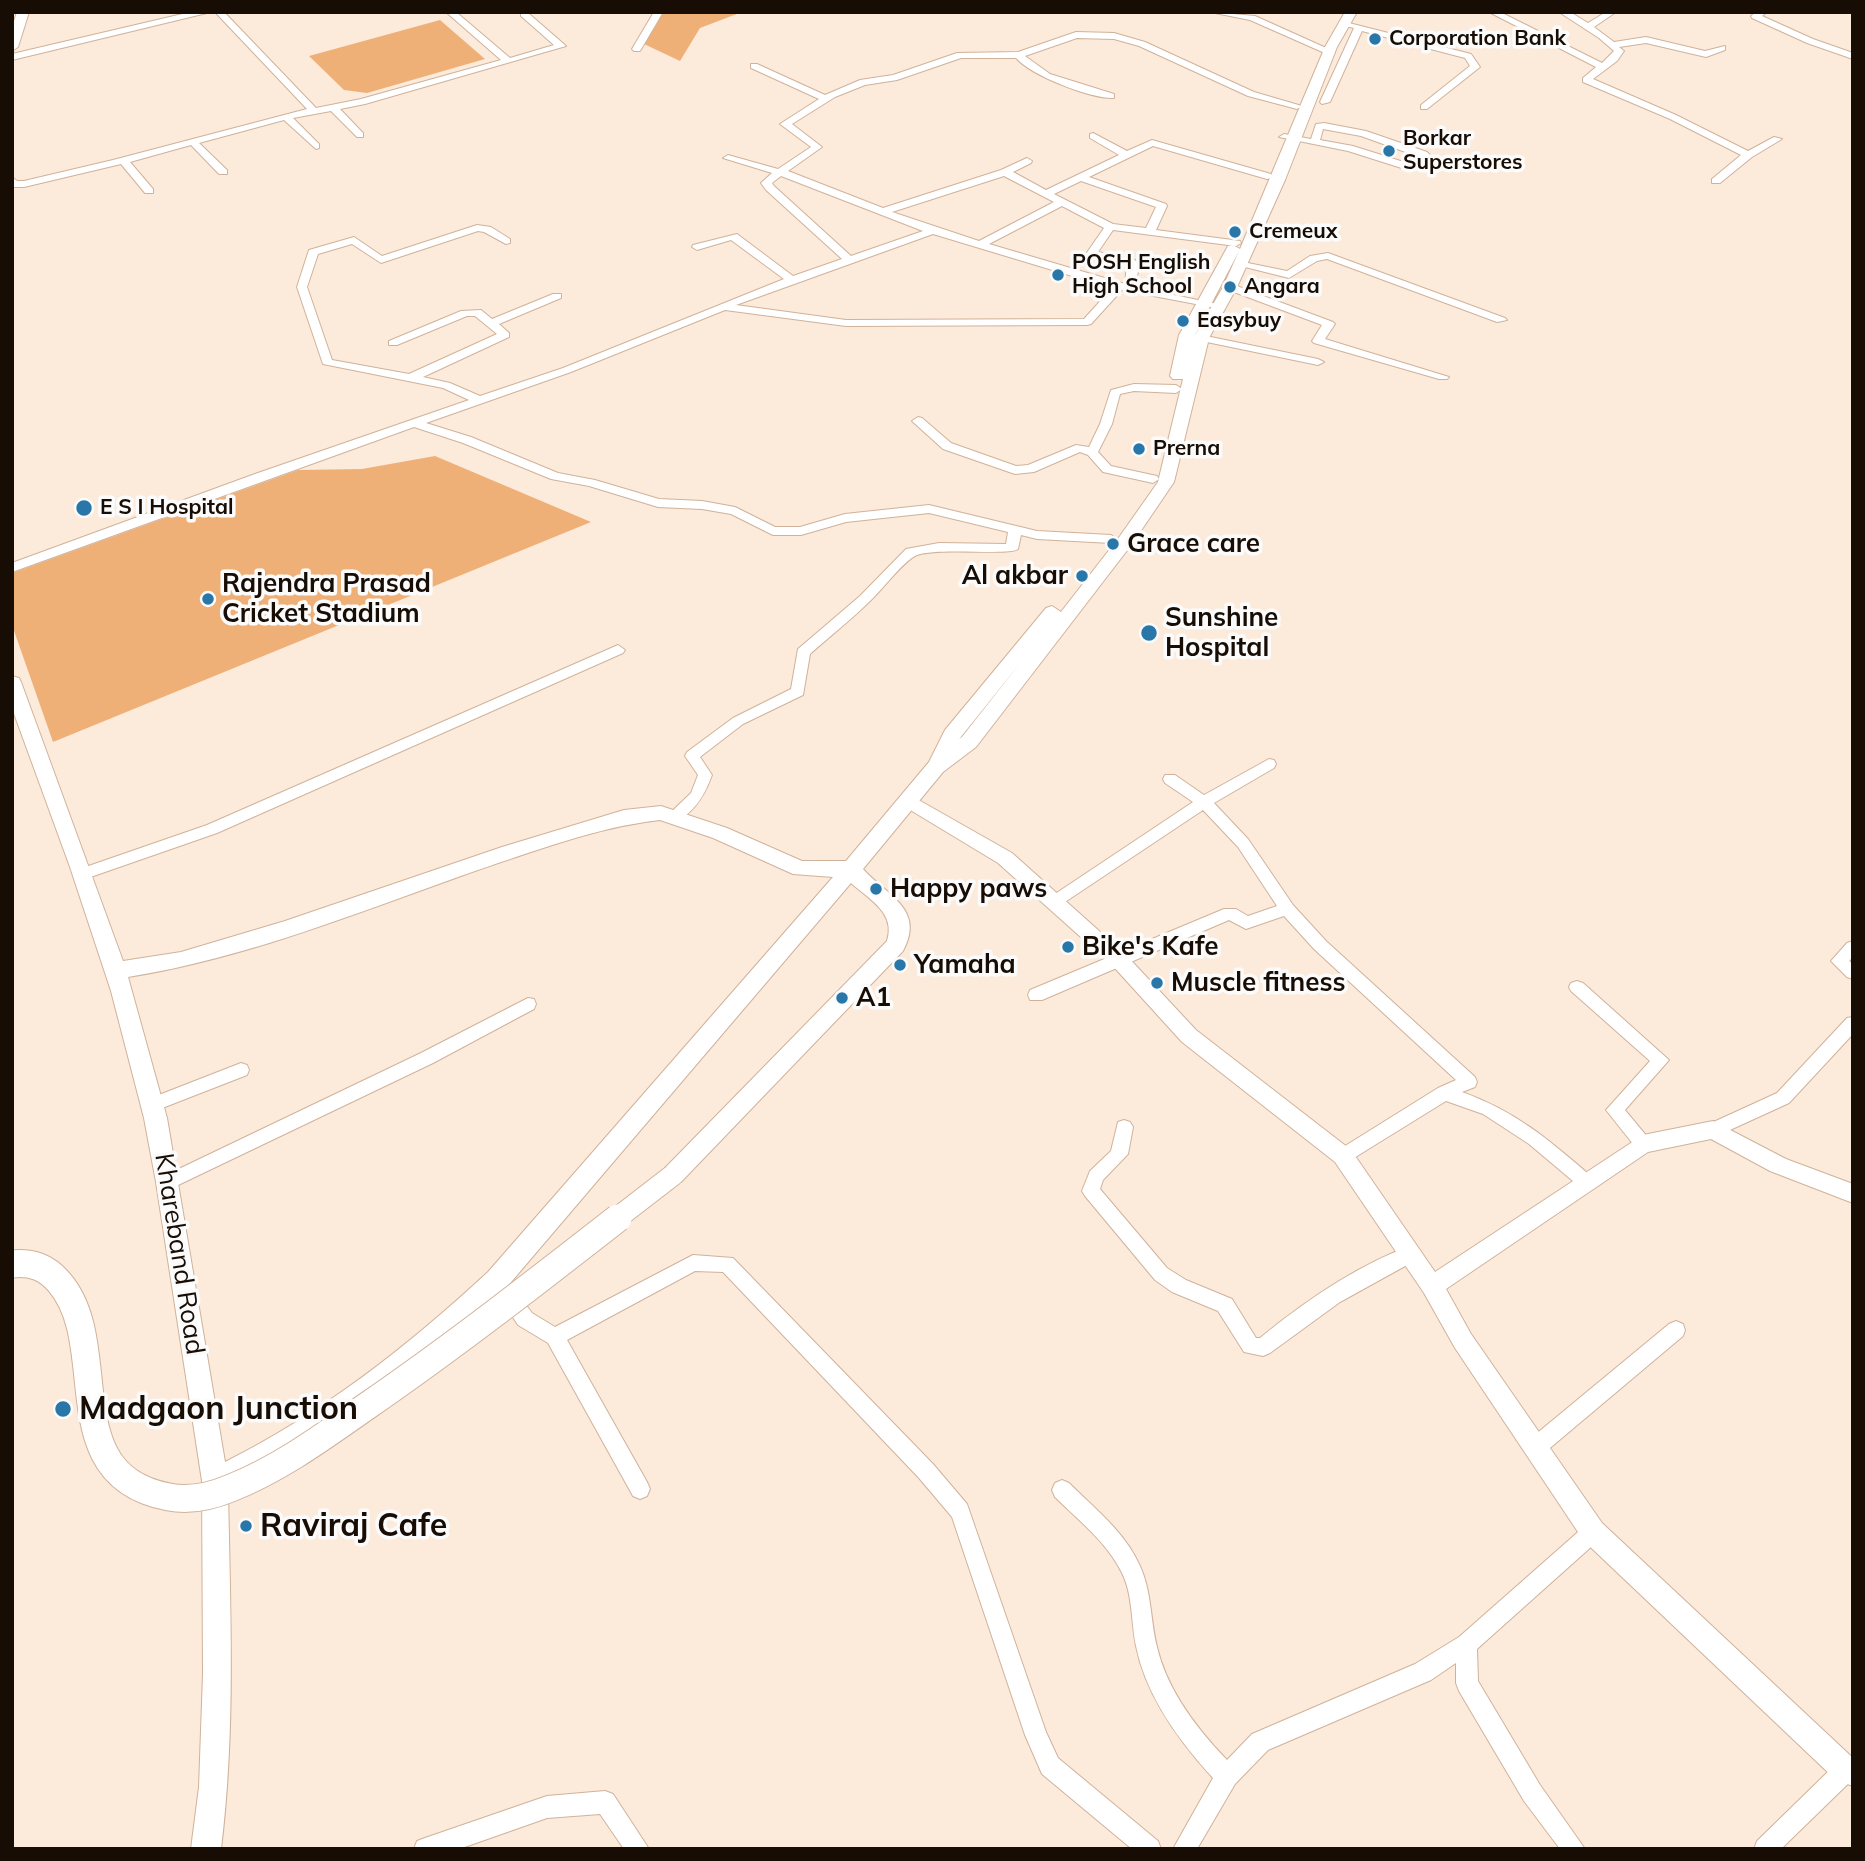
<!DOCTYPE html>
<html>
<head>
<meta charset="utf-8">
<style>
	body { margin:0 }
	#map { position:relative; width:1865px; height:1861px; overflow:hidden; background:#fceadb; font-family:Mulish,sans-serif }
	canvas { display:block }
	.frame { position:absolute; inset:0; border:14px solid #170d05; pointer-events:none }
</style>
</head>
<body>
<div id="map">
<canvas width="1865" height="1861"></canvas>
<div class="frame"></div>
</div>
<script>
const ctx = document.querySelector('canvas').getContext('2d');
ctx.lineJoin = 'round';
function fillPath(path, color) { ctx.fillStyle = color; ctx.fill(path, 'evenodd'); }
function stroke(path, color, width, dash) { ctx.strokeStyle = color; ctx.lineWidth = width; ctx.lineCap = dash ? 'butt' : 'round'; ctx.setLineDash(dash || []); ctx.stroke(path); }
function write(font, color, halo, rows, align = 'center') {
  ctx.font = font + ' Mulish,sans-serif'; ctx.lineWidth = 7; ctx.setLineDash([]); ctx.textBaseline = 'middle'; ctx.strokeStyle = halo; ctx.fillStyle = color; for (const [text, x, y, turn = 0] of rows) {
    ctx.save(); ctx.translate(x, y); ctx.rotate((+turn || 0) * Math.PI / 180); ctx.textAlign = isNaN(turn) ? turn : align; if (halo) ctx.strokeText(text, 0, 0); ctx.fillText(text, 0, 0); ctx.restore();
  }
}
fillPath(new Path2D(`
	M 662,12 L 742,12 L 700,28 L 680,61 L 644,44 Z
	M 440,20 L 485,59 L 367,93 L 344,90 L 309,56 Z
	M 435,456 L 591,522 L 53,742 L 12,625 L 12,573 L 298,470 L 362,469 Z`), '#efb078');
const minor = new Path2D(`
	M 215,12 L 224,12 L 316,108 L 361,99 L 501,60 L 446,12 L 456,12 L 510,58 L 554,45 L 521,16 L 521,12 L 527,12 L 566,46 L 365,104 L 340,109 L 363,133 L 363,137 L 357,137 L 331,111 L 293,118 L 319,144 L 319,148 L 316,149 L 284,120 L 199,143 L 227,170 L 227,174 L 219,174 L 191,145 L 130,162 L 153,189 L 153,193 L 145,193 L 121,164 L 24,187 L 12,187 L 12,177 L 17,181 L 24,181 L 113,160 L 307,109 Z
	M 654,12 L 663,12 L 640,51 L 634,51 L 632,49 Z
	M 1210,12 L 1255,16 L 1335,52 L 1327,54 L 1250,20 Z
	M 1489,12 L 1500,12 L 1602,63 L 1614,51 L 1599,38 L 1559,12 L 1570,12 L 1588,23 L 1606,12 L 1616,12 L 1594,27 L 1614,42 L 1646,37 L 1705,51 L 1725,46 L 1725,50 L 1706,57 L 1646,43 L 1619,47 L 1624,51 L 1617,61 L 1593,79 L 1676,115 L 1748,151 L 1774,137 L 1782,139 L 1752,157 L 1720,183 L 1712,183 L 1712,179 L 1741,155 L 1670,119 L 1583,82 L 1583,78 L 1596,67 Z
	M 1756,12 L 1767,12 L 1762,16 L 1813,39 L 1853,53 L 1853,59 L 1807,43 L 1752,18 L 1751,16 Z
	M 1341,21 L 1471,54 L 1480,67 L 1427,109 L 1421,109 L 1421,105 L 1470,66 L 1465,58 L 1362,31 L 1330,102 L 1322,104 L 1320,102 L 1354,28 L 1341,25 Z
	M 1076,32 L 1114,33 L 1145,42 L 1254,92 L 1302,106 L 1297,109 L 1248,96 L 1139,46 L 1114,39 L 1077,38 L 1025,56 L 1050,74 L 1114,94 L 1114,98 C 1091,99 1032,76 1016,58 L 961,58 L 897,80 L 865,85 L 835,97 L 792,124 L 822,147 L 788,171 L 883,208 L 1001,170 L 1027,158 L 1032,161 L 1031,163 L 1013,172 L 1046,190 L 1119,155 L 1090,138 L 1090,134 L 1093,133 L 1127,151 L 1152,140 L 1271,174 L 1271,178 L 1267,179 L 1153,146 L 1089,177 L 1166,204 L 1167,206 L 1156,230 L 1240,241 L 1241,243 L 1236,246 L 1113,230 L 1098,252 L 1135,260 L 1139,266 L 1135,287 L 1222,305 L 1222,309 L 1122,290 L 1091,324 L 1087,325 L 846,326 L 725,310 L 571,372 L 426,423 L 471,437 L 558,473 L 595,480 L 659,499 L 702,501 L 735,507 L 775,527 L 800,527 L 845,514 L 929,505 L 1037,531 L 1111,535 L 1117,539 L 1111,543 L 1037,539 L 1021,535 L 1018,549 C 1010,556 939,547 917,555 C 904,560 882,590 871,600 C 852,619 830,636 810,654 L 803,695 L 743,724 L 700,757 L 712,775 C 705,794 694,815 673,822 L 666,817 L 691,793 L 698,775 L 685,756 L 687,752 L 733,718 L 791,689 L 798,649 L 860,596 L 906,549 L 939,543 L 1006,544 L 1008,532 L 929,513 L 846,522 L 801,535 L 773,535 L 731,514 L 702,509 L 658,507 L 589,486 L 551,479 L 463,443 L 414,427 L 12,572 L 12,563 L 255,474 L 469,400 L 443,388 L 323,364 L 297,287 L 309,250 L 354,237 L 382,256 L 477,225 L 491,227 L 510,239 L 510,243 L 506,244 L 484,232 L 478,231 L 381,263 L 352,244 L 318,254 L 307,287 L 332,360 L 409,374 L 497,334 L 475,316 L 467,316 L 397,345 L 389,345 L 389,341 L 461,311 L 481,310 L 492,319 L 553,294 L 561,294 L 561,298 L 499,324 L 509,333 L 509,337 L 423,377 L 450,383 L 480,396 L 563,368 L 784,279 L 731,240 L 697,250 L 692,247 L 693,245 L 737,234 L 793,276 L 842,259 L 766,190 L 761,183 L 772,173 L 723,158 L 728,155 L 778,169 L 811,147 L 780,124 L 819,99 L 751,68 L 751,64 L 757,64 L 825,95 L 860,80 L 893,75 L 957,53 L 1018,52 ZM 781,176 L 923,231 L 851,256 L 774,186 L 772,183 ZM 1004,176 L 1054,202 L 979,241 L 892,212 ZM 1081,181 L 1156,207 L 1146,228 L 1113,224 L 1054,194 ZM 1062,206 L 1104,228 L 1086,254 L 1127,264 L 1125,284 L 989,244 ZM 933,234 L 1112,288 L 1084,319 L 846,320 L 736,305 Z
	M 1324,123 L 1366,131 L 1427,152 L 1434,159 L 1411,171 L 1348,151 L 1279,137 L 1284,134 L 1311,139 L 1316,124 ZM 1323,129 L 1361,136 L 1422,158 L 1410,164 L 1353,146 L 1320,140 Z
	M 1328,253 L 1505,318 L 1507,320 L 1497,322 L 1327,259 L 1317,261 L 1289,278 L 1233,264 L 1238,261 L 1287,271 L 1310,256 Z
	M 1226,285 L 1234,285 L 1333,322 L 1335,324 L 1325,339 L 1449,377 L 1447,379 L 1439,379 L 1314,343 L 1312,341 L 1322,325 L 1226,289 Z
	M 1201,335 L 1318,359 L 1324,362 L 1318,365 L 1197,340 L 1195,338 Z
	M 1134,384 L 1176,385 L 1182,389 L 1176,393 L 1134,391 L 1120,394 L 1112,424 L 1098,452 L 1111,466 L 1157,476 L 1159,479 L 1153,483 L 1103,472 L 1088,455 L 1080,452 L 1034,472 L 1015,474 L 943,449 L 912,421 L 918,417 L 922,418 L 951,443 L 1016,466 L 1028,465 L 1076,445 L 1089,447 L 1100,424 L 1111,390 Z
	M 618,645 L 625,650 L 623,653 L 217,833 L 82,880 L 74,874 L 77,870 L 207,825 Z
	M 1269,759 L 1274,760 L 1276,764 L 1274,768 L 1214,803 L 1248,839 L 1293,905 L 1326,941 L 1475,1077 L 1477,1082 L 1475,1087 L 1462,1092 C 1517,1112 1549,1140 1592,1177 L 1595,1182 L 1592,1187 L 1586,1190 L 1580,1187 L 1529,1144 L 1483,1114 L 1446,1101 L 1349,1161 L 1343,1163 L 1337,1161 L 1334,1156 L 1337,1151 L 1438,1088 L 1456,1080 L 1314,949 L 1284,916 L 1246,929 L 1229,920 L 1042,1000 L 1030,1000 L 1028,995 L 1030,990 L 1224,909 L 1236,909 L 1248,916 L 1277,906 L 1238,847 L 1203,810 L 1059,906 L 1049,906 L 1046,902 L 1049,898 L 1193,802 L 1165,783 L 1163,779 L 1165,775 L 1175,775 L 1204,795 Z
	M 1853,941 L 1853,957 L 1849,961 L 1853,964 L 1853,979 L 1847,977 L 1831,961 L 1847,943 Z
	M 1577,981 L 1583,983 L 1669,1060 L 1625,1110 L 1649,1139 L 1652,1144 L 1649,1149 L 1643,1151 L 1637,1149 L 1606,1110 L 1650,1061 L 1571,991 L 1569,987 L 1571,983 Z
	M 528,998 L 534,999 L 536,1004 L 534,1009 L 433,1063 L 174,1187 L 168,1190 L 162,1187 L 159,1182 L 162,1177 L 421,1053 Z
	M 1853,1017 L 1853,1034 L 1789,1103 L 1719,1135 L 1713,1137 L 1707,1135 L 1704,1130 L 1707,1125 L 1777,1093 L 1847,1018 Z
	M 241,1063 L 247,1065 L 249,1070 L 247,1075 L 152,1112 L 146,1110 L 143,1105 L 146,1100 Z
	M 1124,1120 L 1130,1122 L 1133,1127 L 1128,1154 L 1103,1180 L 1100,1189 L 1167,1268 L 1186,1280 L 1232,1299 L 1256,1338 L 1260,1338 C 1304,1302 1356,1266 1410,1246 L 1416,1248 L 1419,1254 L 1416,1260 L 1340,1302 L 1270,1353 L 1263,1356 L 1244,1352 L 1218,1311 L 1172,1292 L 1155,1280 L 1085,1196 L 1082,1191 L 1090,1171 L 1111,1151 L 1118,1122 Z
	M 693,1255 L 733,1258 L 933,1464 L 967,1504 L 1046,1732 L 1058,1758 L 1158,1841 L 1161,1849 L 1132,1849 L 1042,1774 L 1025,1735 L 952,1517 L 919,1478 L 723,1272 L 695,1271 L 567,1340 L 647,1482 L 650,1489 L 647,1496 L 640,1499 L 633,1496 L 548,1343 L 518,1325 L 498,1295 L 500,1289 L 507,1287 L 514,1289 L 532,1313 L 555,1327 Z
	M 1676,1321 L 1683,1324 L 1685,1330 L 1683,1336 L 1544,1453 L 1537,1455 L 1530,1453 L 1527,1446 L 1530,1439 L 1669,1324 Z
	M 1062,1480 L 1069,1483 C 1094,1508 1124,1531 1139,1564 C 1152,1591 1150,1619 1157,1647 C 1167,1690 1197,1729 1227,1760 L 1252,1734 L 1415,1664 L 1459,1637 L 1586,1525 L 1593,1522 L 1600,1525 L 1603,1532 L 1600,1539 L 1477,1649 L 1478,1681 L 1540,1785 L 1585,1849 L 1560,1849 L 1524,1801 L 1459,1691 L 1456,1683 L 1456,1663 L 1431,1680 L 1268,1750 L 1235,1784 L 1197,1849 L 1173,1849 L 1213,1778 C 1179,1741 1146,1696 1136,1646 C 1131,1622 1133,1595 1122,1573 C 1107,1542 1078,1520 1055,1497 L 1052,1490 L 1055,1483 Z
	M 1846,1759 L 1853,1762 L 1853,1779 L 1781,1849 L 1754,1849 L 1757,1841 L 1838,1762 Z
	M 605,1791 L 613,1794 L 649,1849 L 624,1849 L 600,1814 L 547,1818 L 459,1849 L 414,1849 L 417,1841 L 425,1838 L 547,1796 Z`);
const tertiary = new Path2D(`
	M 191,12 L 211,12 L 12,60 L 12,54 Z
	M 908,794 L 1012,853 L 1126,955 L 1196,1030 L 1351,1150 L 1435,1272 L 1643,1135 L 1713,1121 L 1786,1159 L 1853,1184 L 1853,1203 L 1770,1171 L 1711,1139 L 1648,1152 L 1446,1289 L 1471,1334 L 1602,1523 L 1853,1758 L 1853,1786 L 1836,1780 L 1584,1541 L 1455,1348 L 1424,1293 L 1335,1162 L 1182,1042 L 1112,965 L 998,863 L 902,805 L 899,800 L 902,795 Z`);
const secondary = new Path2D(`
	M 17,12 L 29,12 L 18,47 L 12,51 L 12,27 Z
	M 1345,12 L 1357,12 L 1337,47 L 1285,180 L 1237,287 L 1209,338 L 1174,482 L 1132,544 L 976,747 L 943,772 L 863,869 C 886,895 926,909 903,951 L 681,1182 L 673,1185 L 665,1182 L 661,1175 L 665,1168 L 887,941 C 896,913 870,900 851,883 L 506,1288 C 421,1367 332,1436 228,1488 C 230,1608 236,1729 221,1849 L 191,1849 L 199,1787 L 203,1674 L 202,1481 L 156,1182 L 144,1118 L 111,991 L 70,867 L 12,708 L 12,676 L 19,678 L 21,682 L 123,961 L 181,952 L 285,921 L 502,847 L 624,810 L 661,806 L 727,828 L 802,861 L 846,861 L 929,762 L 945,730 L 1046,608 L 1052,606 L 1061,612 L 1120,536 L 1158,482 L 1183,379 L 1173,379 L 1170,376 L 1179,335 L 1228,246 L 1233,245 L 1240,249 L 1325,47 ZM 1239,251 L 1223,287 L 1194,337 L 1195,335 ZM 1021,662 L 962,737 L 959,739 L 960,738 ZM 660,820 L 713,838 L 793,874 L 833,877 L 488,1272 C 408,1346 323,1413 225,1462 L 167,1118 L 128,977 C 247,958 362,911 475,871 C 535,851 597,827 660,820 Z`);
stroke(minor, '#d0b29a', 2);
stroke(tertiary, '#d0b29a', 2);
stroke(secondary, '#d0b29a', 2);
fillPath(minor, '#fff');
fillPath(tertiary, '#fff');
fillPath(secondary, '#fff');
const secondaryBridgeFar1 = new Path2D(`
	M 616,1219 L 673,1175`);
const secondaryBridge = new Path2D(`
	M 12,1264 C 32,1262 46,1267 59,1282 C 114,1345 53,1476 169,1497 C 190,1501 212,1496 231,1488 C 281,1468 324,1436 367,1406 C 454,1346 536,1282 618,1218`);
stroke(secondaryBridgeFar1, '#d0b29a', 23, []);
stroke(secondaryBridge, '#d0b29a', 29, []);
stroke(secondaryBridgeFar1, '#fff', 21);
stroke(secondaryBridge, '#fff', 27);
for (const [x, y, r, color] of [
	[1375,39,7,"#2977a9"],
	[1389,151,7,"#2977a9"],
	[1235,232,7,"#2977a9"],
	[1058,275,7,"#2977a9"],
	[1230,287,7,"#2977a9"],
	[1183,321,7,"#2977a9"],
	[1139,449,7,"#2977a9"],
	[84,508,9,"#2977a9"],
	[1113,544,7,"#2977a9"],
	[1082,576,7,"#2977a9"],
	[208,599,7,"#2977a9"],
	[1149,633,9,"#2977a9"],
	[876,889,7,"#2977a9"],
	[1068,947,7,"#2977a9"],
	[900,965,7,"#2977a9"],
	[1157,983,7,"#2977a9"],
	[842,998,7,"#2977a9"],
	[63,1409,9,"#2977a9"],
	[246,1526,7,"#2977a9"]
]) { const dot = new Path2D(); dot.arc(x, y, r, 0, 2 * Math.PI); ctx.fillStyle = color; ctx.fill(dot); stroke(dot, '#fbfbfb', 2.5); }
write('bold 21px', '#170d05', '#fbfbfb', [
	["Corporation Bank",1389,39],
	["Borkar",1403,139],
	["Superstores",1403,163],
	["Cremeux",1249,232],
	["POSH English",1072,263],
	["High School",1072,287],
	["Angara",1244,287],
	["Easybuy",1197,321],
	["Prerna",1153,449],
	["E S I Hospital",100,508]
], 'left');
write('bold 26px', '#170d05', '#fbfbfb', [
	["Grace care",1127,544],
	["Al akbar",1068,576,"right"],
	["Rajendra Prasad",222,584],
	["Cricket Stadium",222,614],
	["Sunshine",1165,618],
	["Hospital",1165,648],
	["Happy paws",890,889],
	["Bike's Kafe",1082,947],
	["Yamaha",914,965],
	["Muscle fitness",1171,983],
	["A1",856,998]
], 'left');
write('26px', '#170d05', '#fbfbfb', [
	["Khareband Road",179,1254,81]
]);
write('bold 32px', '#170d05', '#fbfbfb', [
	["Madgaon Junction",79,1409],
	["Raviraj Cafe",260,1526]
], 'left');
</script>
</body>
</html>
